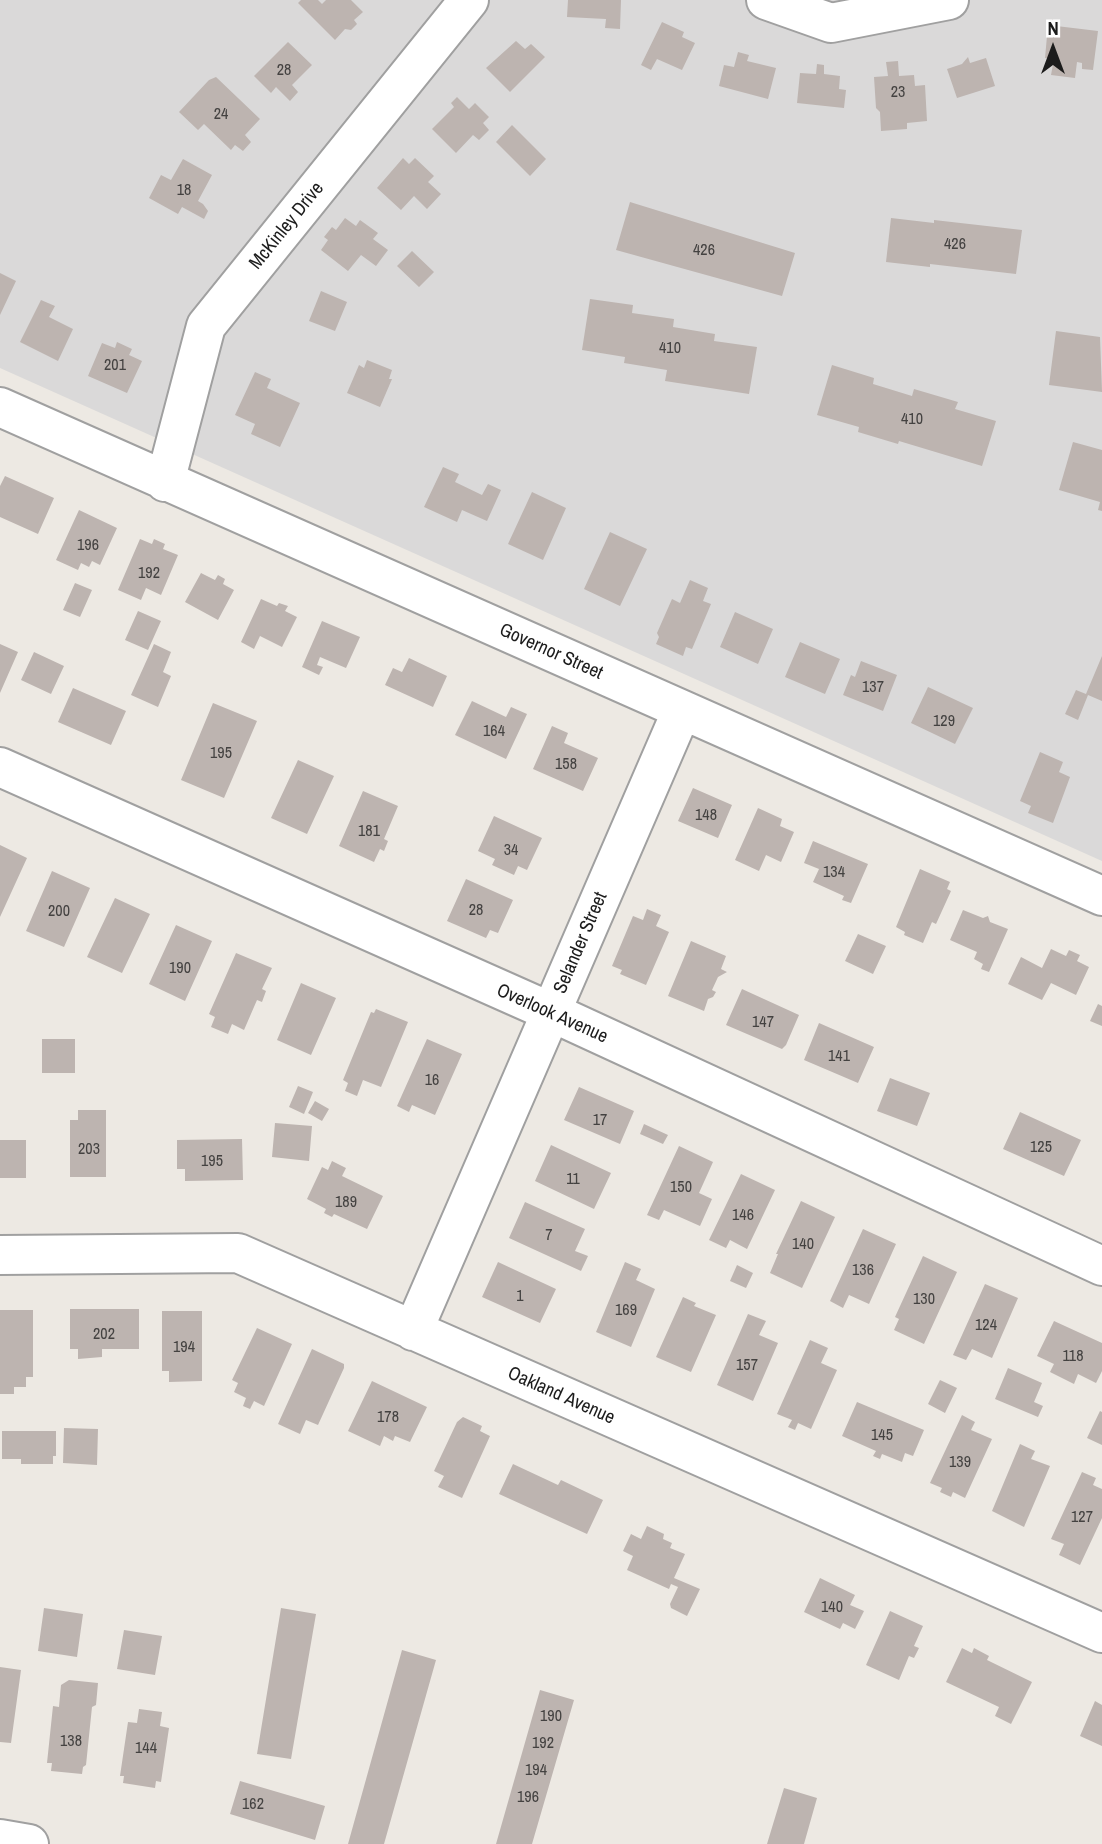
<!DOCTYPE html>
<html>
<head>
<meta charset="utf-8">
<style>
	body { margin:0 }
	#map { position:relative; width:1102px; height:1844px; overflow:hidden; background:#ede9e3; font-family:"Archivo Narrow",sans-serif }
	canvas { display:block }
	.north { position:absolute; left:1018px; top:14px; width:70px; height:70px; -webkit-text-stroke:5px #fff; paint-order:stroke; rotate:0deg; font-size:19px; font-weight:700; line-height:28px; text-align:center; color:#1c1c1c }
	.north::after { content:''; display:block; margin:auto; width:24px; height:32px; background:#1c1c1c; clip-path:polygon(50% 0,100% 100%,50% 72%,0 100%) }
</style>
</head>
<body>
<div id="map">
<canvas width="1102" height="1844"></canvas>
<div class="north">N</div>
</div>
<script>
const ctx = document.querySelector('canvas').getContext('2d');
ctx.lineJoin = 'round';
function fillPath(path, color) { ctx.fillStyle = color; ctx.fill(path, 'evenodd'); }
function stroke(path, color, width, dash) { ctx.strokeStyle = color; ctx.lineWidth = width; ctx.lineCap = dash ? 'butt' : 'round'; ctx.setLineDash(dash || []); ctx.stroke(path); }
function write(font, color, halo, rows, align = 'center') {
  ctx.font = font + ' "Archivo Narrow",sans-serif'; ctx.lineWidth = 6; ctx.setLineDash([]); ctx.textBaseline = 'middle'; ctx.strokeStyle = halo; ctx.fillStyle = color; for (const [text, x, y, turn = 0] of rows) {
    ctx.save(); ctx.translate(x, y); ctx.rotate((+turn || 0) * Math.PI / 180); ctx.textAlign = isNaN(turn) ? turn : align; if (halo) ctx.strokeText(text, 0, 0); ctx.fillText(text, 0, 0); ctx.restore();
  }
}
fillPath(new Path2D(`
	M 0,0 L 1102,0 L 1102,861 L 0,368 Z`), '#dad9d9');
fillPath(new Path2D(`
	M 301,0 L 318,0 L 322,4 L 326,0 L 351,0 L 363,12 L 354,20 L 357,24 L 351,30 L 345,29 L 335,40 L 298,3 Z
	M 568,0 L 621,0 L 620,29 L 605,28 L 606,19 L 567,17 Z
	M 662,22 L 684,32 L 682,37 L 695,43 L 682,70 L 657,59 L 651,70 L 641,65 Z
	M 1048,25 L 1098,31 L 1093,70 L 1082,69 L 1082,63 L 1077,62 L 1075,78 L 1051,75 L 1054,59 L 1045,58 Z
	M 516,41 L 525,49 L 531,44 L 545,57 L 510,92 L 486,68 Z
	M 288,42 L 312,65 L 292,85 L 298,92 L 290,101 L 276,87 L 271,93 L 254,76 Z
	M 738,52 L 749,55 L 747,61 L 776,68 L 768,99 L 719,86 L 724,65 L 734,67 Z
	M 968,57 L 970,63 L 986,58 L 995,86 L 957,98 L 947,69 L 962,64 Z
	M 898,61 L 899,76 L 914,75 L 915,86 L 925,85 L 927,121 L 907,123 L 907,129 L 881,131 L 880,112 L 876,108 L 874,77 L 888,76 L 886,62 Z
	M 817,64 L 824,65 L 824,74 L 840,76 L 839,89 L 846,90 L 844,108 L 797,103 L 800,73 L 816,74 Z
	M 216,77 L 260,119 L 245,135 L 251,142 L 243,151 L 235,145 L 231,150 L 204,124 L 198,130 L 179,112 L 209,80 Z
	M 457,97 L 469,109 L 475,103 L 489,117 L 483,123 L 489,130 L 479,140 L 473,135 L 456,153 L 432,129 L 454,107 L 451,103 Z
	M 512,125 L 546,159 L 530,176 L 496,142 Z
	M 403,158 L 409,164 L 415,158 L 434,176 L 428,182 L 441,194 L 427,209 L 414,196 L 401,210 L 377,188 Z
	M 183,159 L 212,175 L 198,201 L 203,204 L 208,211 L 204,219 L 182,207 L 178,214 L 149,198 L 161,175 L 171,180 Z
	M 630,202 L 795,253 L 782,296 L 616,250 Z
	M 345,218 L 356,226 L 360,220 L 378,233 L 373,239 L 388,250 L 376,266 L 361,255 L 348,271 L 321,250 L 328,240 L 324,237 L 332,227 L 336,230 Z
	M 891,218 L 934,223 L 934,220 L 1022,230 L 1016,274 L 930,264 L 930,267 L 886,262 Z
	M 412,251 L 434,272 L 419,287 L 397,266 Z
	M 0,273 L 16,281 L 0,315 Z
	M 321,291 L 347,302 L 335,331 L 309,321 Z
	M 590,299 L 633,305 L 632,313 L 674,319 L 673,327 L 715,334 L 714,341 L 757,347 L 749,394 L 665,381 L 667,370 L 624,363 L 625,357 L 582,350 Z
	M 41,300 L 55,306 L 49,317 L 73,329 L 58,361 L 20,342 Z
	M 1056,331 L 1100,337 L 1102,392 L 1049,385 Z
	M 117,342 L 132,349 L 129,355 L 142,361 L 127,393 L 88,376 L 102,343 L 115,348 Z
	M 367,360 L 392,370 L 389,379 L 392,379 L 380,407 L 347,393 L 359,365 L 364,368 Z
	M 832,365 L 874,378 L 873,384 L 912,396 L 914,389 L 958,402 L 955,409 L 996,421 L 982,466 L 899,441 L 898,444 L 858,432 L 859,427 L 817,415 Z
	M 255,372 L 271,379 L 267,388 L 300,403 L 280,447 L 251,434 L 255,424 L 235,415 Z
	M 1073,442 L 1102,450 L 1102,511 L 1098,510 L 1100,502 L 1059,490 Z
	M 443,467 L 459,474 L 455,482 L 482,495 L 488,484 L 501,490 L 487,521 L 462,510 L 457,522 L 424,507 Z
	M 5,476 L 54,498 L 38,534 L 0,517 L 0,486 Z
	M 532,492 L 566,508 L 543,560 L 508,544 Z
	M 79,510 L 117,528 L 100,565 L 92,561 L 89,567 L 81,563 L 78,570 L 56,560 Z
	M 610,532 L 647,549 L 620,606 L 584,589 Z
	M 140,539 L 152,544 L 154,539 L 165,544 L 163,549 L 178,555 L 161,595 L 146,588 L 141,600 L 118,590 Z
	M 201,573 L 215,580 L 218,575 L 225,579 L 223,584 L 234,590 L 218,620 L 185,602 Z
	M 690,580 L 708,588 L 703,601 L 711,604 L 692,649 L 686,647 L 683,656 L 656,644 L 659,637 L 657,633 L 672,599 L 680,603 Z
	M 75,583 L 92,590 L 80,617 L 63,610 Z
	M 261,599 L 277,606 L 279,603 L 288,606 L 285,611 L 297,617 L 282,647 L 260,636 L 254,649 L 241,642 Z
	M 138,611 L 161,621 L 148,650 L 125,640 Z
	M 735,612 L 773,629 L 758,664 L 720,647 Z
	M 322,621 L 360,637 L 346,668 L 320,657 L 317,665 L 323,667 L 319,675 L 302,667 Z
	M 800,642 L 840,659 L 825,694 L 785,677 Z
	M 0,644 L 18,652 L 0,693 Z
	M 154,644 L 171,652 L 163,672 L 171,676 L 158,707 L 131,695 Z
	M 34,652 L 64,666 L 51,694 L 21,680 Z
	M 1102,656 L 1102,701 L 1088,695 L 1078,720 L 1065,714 L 1076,690 L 1086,694 Z
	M 409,658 L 447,676 L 433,707 L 385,685 L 393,668 L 402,672 Z
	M 861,661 L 897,675 L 883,711 L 843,695 L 851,675 L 855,677 Z
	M 928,687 L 973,708 L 955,744 L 911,723 Z
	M 73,688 L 126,711 L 111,745 L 58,722 Z
	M 472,701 L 506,717 L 511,707 L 527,714 L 506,759 L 455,735 Z
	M 213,703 L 257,721 L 224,798 L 181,780 Z
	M 552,726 L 568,733 L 564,743 L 598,758 L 583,791 L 533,769 Z
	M 1040,752 L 1063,762 L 1059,772 L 1070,777 L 1053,823 L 1028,813 L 1031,806 L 1020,801 Z
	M 298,760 L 334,776 L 307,834 L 271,818 Z
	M 693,788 L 732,805 L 718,838 L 678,821 Z
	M 363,791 L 398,806 L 384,839 L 388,841 L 384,851 L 380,849 L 374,862 L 339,846 Z
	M 758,808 L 782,819 L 780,826 L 794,832 L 781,862 L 766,855 L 759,871 L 735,860 Z
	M 494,816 L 542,838 L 527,870 L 518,866 L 514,875 L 492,865 L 495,859 L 478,851 Z
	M 813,841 L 868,864 L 851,903 L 842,900 L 844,896 L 813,882 L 819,869 L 804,863 Z
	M 0,845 L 27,858 L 0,917 Z
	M 920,869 L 950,882 L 947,889 L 951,891 L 936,924 L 932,922 L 923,943 L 904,935 L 905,932 L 896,927 Z
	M 52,871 L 90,888 L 64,947 L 26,931 Z
	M 466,879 L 513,900 L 498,933 L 490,930 L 486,938 L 447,921 Z
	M 115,898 L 150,914 L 122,973 L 87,957 Z
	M 647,909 L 661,915 L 656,926 L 669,932 L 646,985 L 620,974 L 622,970 L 612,966 L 633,916 L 643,920 Z
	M 963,910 L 983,918 L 988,916 L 990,922 L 1008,929 L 989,972 L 981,969 L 983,964 L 974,959 L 977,952 L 950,940 Z
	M 176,925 L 212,941 L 185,1001 L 149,984 Z
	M 858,934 L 886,946 L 873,974 L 845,961 Z
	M 691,941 L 726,956 L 721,969 L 727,972 L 718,977 L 712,990 L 716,992 L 713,997 L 708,999 L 704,1011 L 668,996 Z
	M 1051,949 L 1066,956 L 1069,950 L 1080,955 L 1077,961 L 1089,967 L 1076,995 L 1051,983 L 1042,1000 L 1008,984 L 1021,957 L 1042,968 Z
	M 236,953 L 272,968 L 262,989 L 266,991 L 262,1002 L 257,1000 L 244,1030 L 232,1024 L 228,1034 L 211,1027 L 215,1017 L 209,1014 Z
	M 301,983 L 336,998 L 311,1055 L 277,1040 Z
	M 742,989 L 799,1015 L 786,1045 L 782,1049 L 726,1025 Z
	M 1098,1004 L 1102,1006 L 1102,1026 L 1090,1021 Z
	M 376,1009 L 408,1022 L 381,1087 L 363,1080 L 357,1096 L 345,1091 L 348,1083 L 343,1080 L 371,1012 L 374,1013 Z
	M 819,1023 L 874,1047 L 858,1083 L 804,1060 Z
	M 42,1039 L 75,1039 L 75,1073 L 42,1073 Z
	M 427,1039 L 462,1054 L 435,1115 L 412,1105 L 409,1112 L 397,1106 Z
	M 890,1078 L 930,1093 L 917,1126 L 877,1111 Z
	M 298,1086 L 313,1092 L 304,1114 L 289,1107 Z
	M 579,1087 L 634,1111 L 620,1144 L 564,1120 Z
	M 315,1101 L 329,1109 L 322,1121 L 308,1113 Z
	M 78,1110 L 106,1110 L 106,1177 L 70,1177 L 70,1120 L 78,1120 Z
	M 1020,1112 L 1081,1140 L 1064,1176 L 1003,1149 Z
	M 275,1123 L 312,1126 L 309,1161 L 272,1157 Z
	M 644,1124 L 668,1135 L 663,1144 L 640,1134 Z
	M 242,1139 L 243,1180 L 185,1181 L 185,1169 L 177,1169 L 177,1140 Z
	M 0,1140 L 26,1140 L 26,1178 L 0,1178 Z
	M 551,1145 L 611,1173 L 594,1209 L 535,1181 Z
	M 679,1146 L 713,1162 L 699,1193 L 712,1199 L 700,1226 L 664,1210 L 659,1220 L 647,1215 Z
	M 332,1161 L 346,1168 L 342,1176 L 383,1196 L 367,1229 L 334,1214 L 332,1217 L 324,1213 L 326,1209 L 307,1199 L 322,1167 L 328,1170 Z
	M 741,1174 L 775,1190 L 747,1249 L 730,1240 L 726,1248 L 709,1240 Z
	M 801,1201 L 835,1217 L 802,1288 L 770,1273 L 778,1254 L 776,1254 Z
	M 525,1202 L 585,1229 L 575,1251 L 588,1256 L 581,1271 L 509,1238 Z
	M 863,1229 L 896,1244 L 869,1304 L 849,1295 L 843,1308 L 830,1301 Z
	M 923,1256 L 957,1272 L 924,1344 L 894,1330 L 899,1319 L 895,1317 Z
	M 498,1262 L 556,1289 L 540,1323 L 482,1297 Z
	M 625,1262 L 641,1269 L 636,1280 L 655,1289 L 631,1347 L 596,1332 Z
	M 737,1265 L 753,1273 L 746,1288 L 730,1281 Z
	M 985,1284 L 1018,1298 L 992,1358 L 972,1349 L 966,1360 L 953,1355 Z
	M 683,1297 L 696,1303 L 694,1306 L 716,1315 L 691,1372 L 656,1357 Z
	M 70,1309 L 139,1309 L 139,1349 L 102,1349 L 102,1357 L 78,1359 L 78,1349 L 70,1349 Z
	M 0,1310 L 33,1310 L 33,1377 L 26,1377 L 26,1387 L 14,1387 L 14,1394 L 0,1394 Z
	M 162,1311 L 202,1311 L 202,1381 L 169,1382 L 169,1371 L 162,1371 Z
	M 748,1314 L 766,1321 L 759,1335 L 778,1343 L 753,1401 L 717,1385 Z
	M 1054,1321 L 1102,1343 L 1102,1371 L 1096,1383 L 1078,1374 L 1074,1384 L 1050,1372 L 1054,1364 L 1037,1356 Z
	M 257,1328 L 292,1344 L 264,1406 L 254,1401 L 250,1409 L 243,1406 L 246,1398 L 234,1392 L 238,1383 L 232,1380 Z
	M 810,1340 L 828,1348 L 821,1363 L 837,1370 L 811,1429 L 798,1423 L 795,1430 L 788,1427 L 792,1420 L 777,1414 Z
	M 312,1349 L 344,1364 L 344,1368 L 318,1425 L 306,1420 L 300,1434 L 278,1424 Z
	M 1008,1368 L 1042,1383 L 1034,1402 L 1043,1406 L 1038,1417 L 995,1399 Z
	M 940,1380 L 957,1388 L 945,1413 L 928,1404 Z
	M 372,1381 L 427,1407 L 410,1442 L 395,1436 L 393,1441 L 384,1436 L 380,1446 L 348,1431 Z
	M 857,1402 L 924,1430 L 913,1456 L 905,1453 L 902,1462 L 882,1454 L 880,1459 L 873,1456 L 876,1451 L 842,1436 Z
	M 1100,1411 L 1102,1412 L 1102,1445 L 1087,1438 Z
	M 962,1415 L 975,1422 L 971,1430 L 992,1439 L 965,1498 L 953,1492 L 951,1497 L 940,1492 L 942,1488 L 930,1483 Z
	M 463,1417 L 482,1426 L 480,1431 L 490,1436 L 462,1498 L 438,1487 L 444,1476 L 434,1471 L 457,1422 Z
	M 64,1428 L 98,1429 L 97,1465 L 63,1463 Z
	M 2,1431 L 56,1431 L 56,1456 L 53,1456 L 53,1464 L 21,1464 L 21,1459 L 2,1459 Z
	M 1020,1444 L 1035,1451 L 1031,1459 L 1050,1466 L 1024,1527 L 992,1511 Z
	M 513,1464 L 558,1485 L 561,1480 L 603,1500 L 587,1534 L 499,1494 Z
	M 1082,1472 L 1096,1478 L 1093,1485 L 1102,1489 L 1102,1518 L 1080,1565 L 1059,1555 L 1064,1544 L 1051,1539 Z
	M 647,1526 L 664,1534 L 663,1539 L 672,1543 L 670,1548 L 685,1554 L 674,1578 L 700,1589 L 687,1616 L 671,1608 L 670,1604 L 678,1587 L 671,1584 L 669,1589 L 627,1570 L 633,1556 L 623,1551 L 631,1534 L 641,1539 Z
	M 820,1578 L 855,1595 L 850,1605 L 864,1611 L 855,1629 L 843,1623 L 840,1629 L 804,1612 Z
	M 44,1608 L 83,1614 L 77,1657 L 38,1651 Z
	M 281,1608 L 316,1614 L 291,1759 L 257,1754 Z
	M 890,1611 L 923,1626 L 914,1646 L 919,1648 L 914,1658 L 909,1656 L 899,1680 L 866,1665 Z
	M 124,1630 L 162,1636 L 155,1675 L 117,1669 Z
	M 962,1648 L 972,1653 L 974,1648 L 989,1656 L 987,1660 L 1032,1682 L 1011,1724 L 995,1716 L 999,1707 L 946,1682 Z
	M 402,1650 L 436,1660 L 384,1844 L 348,1844 Z
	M 0,1667 L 21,1670 L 11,1743 L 0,1742 Z
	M 69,1680 L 98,1683 L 96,1705 L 92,1707 L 86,1765 L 83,1767 L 82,1774 L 51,1771 L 52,1763 L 47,1763 L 53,1706 L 59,1707 L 61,1685 Z
	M 540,1690 L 574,1700 L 532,1844 L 496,1844 Z
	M 1095,1701 L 1102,1705 L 1102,1746 L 1080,1736 Z
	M 139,1709 L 162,1712 L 160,1726 L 169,1728 L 161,1782 L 156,1781 L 155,1788 L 123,1783 L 124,1776 L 120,1776 L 128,1722 L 137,1723 Z
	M 240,1781 L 325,1806 L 315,1840 L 230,1814 Z
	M 784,1788 L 817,1798 L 804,1844 L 767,1844 Z`), '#bdb4b0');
const minor = new Path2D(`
	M 766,0 L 831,23 L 949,0
	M 0,407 L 1102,896
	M 165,482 L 206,326 L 469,0
	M 0,767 L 551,1012 L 1102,1266
	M 0,1255 L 238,1253 L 1102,1633
	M 413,1331 L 682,710
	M 0,1839 L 29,1844`);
stroke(minor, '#a0a0a0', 42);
stroke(minor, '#fff', 38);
write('16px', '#444241', null, [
	["28",284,71],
	["23",898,93],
	["24",221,115],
	["18",184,191],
	["426",955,245],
	["426",704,251],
	["410",670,349],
	["201",115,366],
	["410",912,420],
	["196",88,546],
	["192",149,574],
	["137",873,688],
	["129",944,722],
	["164",494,732],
	["195",221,754],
	["158",566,765],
	["148",706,816],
	["181",369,832],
	["34",511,851],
	["134",834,873],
	["28",476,911],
	["200",59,912],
	["190",180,969],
	["147",763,1023],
	["141",839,1057],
	["16",432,1081],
	["17",600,1121],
	["125",1041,1148],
	["203",89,1150],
	["195",212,1162],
	["11",573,1180],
	["150",681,1188],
	["189",346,1203],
	["146",743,1216],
	["7",549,1236],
	["140",803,1245],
	["136",863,1271],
	["1",520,1297],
	["130",924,1300],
	["169",626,1311],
	["124",986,1326],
	["202",104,1335],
	["194",184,1348],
	["118",1073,1357],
	["157",747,1366],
	["178",388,1418],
	["145",882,1436],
	["139",960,1463],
	["127",1082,1518],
	["140",832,1608],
	["190",551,1717],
	["138",71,1742],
	["192",543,1744],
	["144",146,1749],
	["194",536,1771],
	["196",528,1798],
	["162",253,1805]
]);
write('19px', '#1c1c1c', '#fff', [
	["McKinley Drive",287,226,-51],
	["Governor Street",551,652,24],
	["Selander Street",581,943,-67],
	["Overlook Avenue",552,1014,24],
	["Oakland Avenue",561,1396,24]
]);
</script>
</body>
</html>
